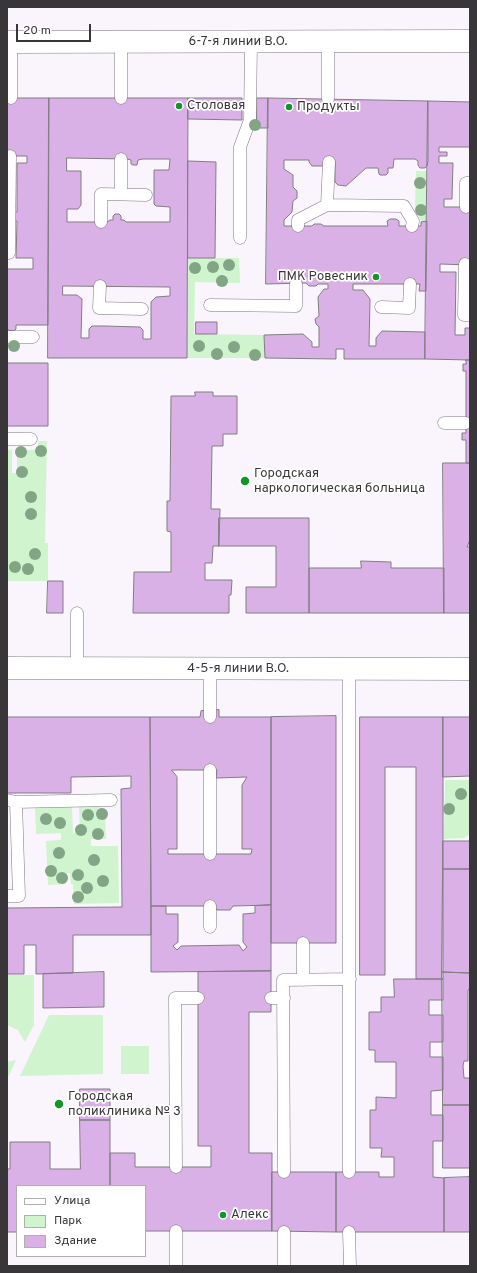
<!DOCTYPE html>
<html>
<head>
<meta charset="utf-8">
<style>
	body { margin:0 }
	#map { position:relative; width:477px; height:1273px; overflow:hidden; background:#faf4fc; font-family:Overpass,sans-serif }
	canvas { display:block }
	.frame { position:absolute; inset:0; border:8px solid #393639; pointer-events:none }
	.legend { position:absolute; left:16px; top:1185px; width:130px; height:72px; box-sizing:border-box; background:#fff; border:1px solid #b0afb0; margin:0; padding:5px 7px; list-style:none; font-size:12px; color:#393639 }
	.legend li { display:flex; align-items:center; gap:8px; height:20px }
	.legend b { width:20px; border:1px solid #b0afb0 }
	.scale { position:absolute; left:16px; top:24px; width:75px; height:18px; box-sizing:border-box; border:2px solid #393639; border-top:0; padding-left:5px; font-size:12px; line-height:14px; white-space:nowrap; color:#393639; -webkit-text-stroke:3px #fff; paint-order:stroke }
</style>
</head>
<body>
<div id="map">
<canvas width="477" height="1273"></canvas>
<div class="frame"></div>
<ul class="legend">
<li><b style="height:5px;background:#fff"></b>Улица</li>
<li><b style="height:11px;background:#cff4ce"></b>Парк</li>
<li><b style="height:11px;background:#dab1e7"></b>Здание</li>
</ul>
<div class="scale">20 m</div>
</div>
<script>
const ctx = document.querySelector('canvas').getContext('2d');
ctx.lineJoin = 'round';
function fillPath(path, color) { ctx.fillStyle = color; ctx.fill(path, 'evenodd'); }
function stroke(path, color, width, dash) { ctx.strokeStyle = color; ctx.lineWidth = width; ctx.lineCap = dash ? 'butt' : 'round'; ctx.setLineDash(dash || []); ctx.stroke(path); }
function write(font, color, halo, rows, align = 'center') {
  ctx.font = font + ' Overpass,sans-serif'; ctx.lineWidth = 3.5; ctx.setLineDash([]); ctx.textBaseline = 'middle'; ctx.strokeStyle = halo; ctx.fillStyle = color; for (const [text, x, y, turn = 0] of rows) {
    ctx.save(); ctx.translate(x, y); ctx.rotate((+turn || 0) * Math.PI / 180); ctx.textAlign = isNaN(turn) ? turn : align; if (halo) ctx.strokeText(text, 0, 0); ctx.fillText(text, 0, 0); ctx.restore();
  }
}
fillPath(new Path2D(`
	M 416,171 L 427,171 L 427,221 L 421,222 L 415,205 Z
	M 188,258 L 239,258 L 240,283 L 195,282 L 194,334 L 264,335 L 265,358 L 187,358 Z
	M 38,441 L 47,441 L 45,543 L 48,543 L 48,581 L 7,581 L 7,450 L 12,450 L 12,473 L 17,473 L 17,450 L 38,450 Z
	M 445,780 L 470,780 L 470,834 L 464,838 L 444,839 Z
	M 98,806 L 105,811 L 106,839 L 91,839 L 91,846 L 118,846 L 119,903 L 74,904 L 73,884 L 71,884 L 70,873 L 65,873 L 65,884 L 48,885 L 46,841 L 61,840 L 61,833 L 36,834 L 35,808 L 72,807 L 73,833 L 80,832 L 79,807 Z
	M 7,975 L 34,975 L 34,1025 L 25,1042 L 18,1030 L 7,1025 Z
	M 49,1015 L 103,1015 L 103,1074 L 20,1076 Z
	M 121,1046 L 149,1046 L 149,1074 L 121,1074 Z
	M 16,1060 L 9,1076 L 7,1076 L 7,1062 Z`), '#cff4ce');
const building = new Path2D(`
	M 7,98 L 49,98 L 48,325 L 16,325 L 16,329 L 14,331 L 7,330 L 7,269 L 33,269 L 33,258 L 16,258 L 17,221 L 12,221 L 11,212 L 17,212 L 17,163 L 27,163 L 27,156 L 7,156 Z
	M 49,98 L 188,98 L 187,358 L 48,358 ZM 67,158 L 127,159 L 131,160 L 131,164 L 133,165 L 137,165 L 138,160 L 143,159 L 170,159 L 169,170 L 154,170 L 154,204 L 156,206 L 170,207 L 170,222 L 126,222 L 124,220 L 121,220 L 121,216 L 119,214 L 115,214 L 113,216 L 113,220 L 110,220 L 107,222 L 67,222 L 67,209 L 78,209 L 81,205 L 81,171 L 67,171 ZM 63,286 L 170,287 L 170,296 L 156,297 L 151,302 L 151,339 L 143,339 L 143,330 L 140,327 L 104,326 L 92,326 L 89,329 L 89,338 L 81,338 L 82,299 L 77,295 L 63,295 Z
	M 188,98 L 242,98 L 242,120 L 188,119 Z
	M 257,98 L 268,98 L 268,128 L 257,128 Z
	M 268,98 L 428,101 L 428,161 L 427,166 L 425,168 L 420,168 L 418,165 L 418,161 L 415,159 L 394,159 L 393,168 L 388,168 L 388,173 L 386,175 L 380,175 L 379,174 L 378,168 L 366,168 L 346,186 L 338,185 L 335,182 L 335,162 L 325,162 L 323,166 L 312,166 L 309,162 L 309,160 L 284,160 L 284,169 L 293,175 L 293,187 L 297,191 L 297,198 L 293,201 L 292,212 L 284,220 L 284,226 L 312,226 L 314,224 L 321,224 L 324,226 L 388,226 L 387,221 L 390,219 L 396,219 L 399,221 L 399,226 L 421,226 L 421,222 L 427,221 L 426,291 L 419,291 L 420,284 L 353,284 L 353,290 L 363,290 L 370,299 L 369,346 L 376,346 L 376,338 L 382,331 L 425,332 L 425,359 L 344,359 L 344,349 L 336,349 L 336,359 L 265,358 L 264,335 L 303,334 L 312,342 L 312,347 L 319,347 L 319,327 L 316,324 L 315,319 L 319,316 L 318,297 L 324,289 L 328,289 L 328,284 L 318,284 L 316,286 L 309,286 L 306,283 L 266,284 Z
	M 428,101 L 470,102 L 470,147 L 439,147 L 439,152 L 447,152 L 447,156 L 439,156 L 439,163 L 453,163 L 452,199 L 444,199 L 444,207 L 470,207 L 470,265 L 440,264 L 440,272 L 456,272 L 455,335 L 465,335 L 465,328 L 470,328 L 470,360 L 425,359 Z
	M 188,161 L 216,162 L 215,258 L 188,258 Z
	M 196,322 L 217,322 L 217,334 L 196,334 Z
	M 466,360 L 470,360 L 470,463 L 466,463 L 466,440 L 462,440 L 462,433 L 466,433 L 466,371 L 463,371 L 463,364 L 466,364 Z
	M 7,363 L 48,363 L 48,426 L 7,426 Z
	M 195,392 L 213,392 L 213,396 L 237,396 L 237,434 L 223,434 L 223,446 L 212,446 L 211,509 L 220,509 L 219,546 L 213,546 L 212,563 L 205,563 L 205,580 L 232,580 L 231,595 L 229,595 L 229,613 L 133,613 L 134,572 L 171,572 L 171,532 L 167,531 L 167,501 L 170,501 L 171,396 L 195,396 Z
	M 443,463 L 470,463 L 470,540 L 467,547 L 470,547 L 470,613 L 444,613 Z
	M 219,518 L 309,518 L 309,613 L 246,613 L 246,587 L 276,587 L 276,546 L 219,546 Z
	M 361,561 L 391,562 L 391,568 L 444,568 L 444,613 L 309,613 L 309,568 L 361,568 Z
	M 48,581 L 63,581 L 63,613 L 47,613 Z
	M 219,710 L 219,717 L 271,717 L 271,905 L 233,906 L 230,910 L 217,910 L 214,906 L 151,906 L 150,717 L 200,717 L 201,711 ZM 172,770 L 217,770 L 216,778 L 247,777 L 242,785 L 242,849 L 252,849 L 251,854 L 168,854 L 168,849 L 177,849 L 177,777 Z
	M 336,716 L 336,943 L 271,943 L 271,717 Z
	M 7,717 L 150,717 L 151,935 L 73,935 L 73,973 L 36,974 L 36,945 L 24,945 L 24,974 L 7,974 L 7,908 L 122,907 L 121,789 L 131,788 L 131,776 L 71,777 L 71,793 L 7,793 Z
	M 360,717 L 443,717 L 443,979 L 416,979 L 416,767 L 385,767 L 385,975 L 360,975 Z
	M 443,717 L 470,717 L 470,776 L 443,777 Z
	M 443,841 L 470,841 L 470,869 L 443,869 Z
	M 443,869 L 470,869 L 470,973 L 442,972 Z
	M 271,905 L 271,971 L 151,972 L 151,906 L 166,906 L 166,914 L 178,914 L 178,942 L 173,946 L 177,950 L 181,946 L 239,945 L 243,951 L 247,947 L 243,942 L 243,914 L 255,913 L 255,906 Z
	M 271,971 L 271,1012 L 249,1012 L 249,1153 L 272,1153 L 272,1231 L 145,1231 L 145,1186 L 110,1186 L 110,1153 L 135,1153 L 135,1167 L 211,1167 L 211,1146 L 198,1146 L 198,972 Z
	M 104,972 L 104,1007 L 43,1008 L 43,974 Z
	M 442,972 L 470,973 L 470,988 L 468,990 L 468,1061 L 464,1061 L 463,1066 L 464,1078 L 470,1078 L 470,1105 L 443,1105 Z
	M 394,979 L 443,979 L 443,1000 L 429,1000 L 429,1015 L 443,1015 L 443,1042 L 430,1042 L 430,1057 L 443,1057 L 443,1090 L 431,1091 L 431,1115 L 443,1115 L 443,1141 L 433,1141 L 433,1177 L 444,1178 L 444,1232 L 336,1232 L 336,1172 L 379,1172 L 379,1177 L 394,1177 L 394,1157 L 381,1157 L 382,1148 L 370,1148 L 370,1110 L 376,1110 L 376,1097 L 396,1098 L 396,1062 L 375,1062 L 375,1050 L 369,1050 L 369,1012 L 381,1012 L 381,997 L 394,997 Z
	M 80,1089 L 110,1089 L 110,1120 L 80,1120 Z
	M 443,1105 L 470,1105 L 470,1168 L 443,1168 Z
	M 80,1120 L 110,1120 L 110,1186 L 17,1186 L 17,1232 L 7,1232 L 7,1169 L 10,1169 L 10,1142 L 50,1142 L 50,1169 L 80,1169 Z
	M 272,1172 L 336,1172 L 336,1232 L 272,1231 Z
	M 470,1177 L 470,1232 L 444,1232 L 444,1178 Z`);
fillPath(building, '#dab1e7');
stroke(building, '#827d84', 1);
const lane = new Path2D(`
	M 328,41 L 328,99
	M 11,98 L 11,42
	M 121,98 L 121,42
	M 121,194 L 121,159
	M 327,205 L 329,162
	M 466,207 L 466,183 L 470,183
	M 101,222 L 101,194 L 146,195
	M 298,226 L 298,220 L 327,205 L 404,206 L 413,221 L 412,226
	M 240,238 L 240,147 L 250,120 L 251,41
	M 7,253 L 9,253 L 10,156
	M 465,264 L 464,315 L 470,315
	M 100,286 L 99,308 L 142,309
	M 210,305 L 296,306 L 296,284
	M 381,307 L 409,308 L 410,284
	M 7,337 L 33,337
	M 444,423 L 466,423
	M 7,439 L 31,439
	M 77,668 L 77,613
	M 210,717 L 210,669
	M 7,800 L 16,802 L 111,800
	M 210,854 L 210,770
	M 7,896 L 19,896 L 16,802
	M 210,906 L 210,927
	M 303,980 L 303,943
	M 271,998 L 284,998
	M 176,1167 L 175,998 L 198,998
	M 284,1172 L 283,980 L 350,979
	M 349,1172 L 349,669
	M 284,1232 L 284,1266
	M 349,1232 L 350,1266
	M 176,1266 L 176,1231`);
const street = new Path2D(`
	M 7,42 L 470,41
	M 7,668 L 470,669`);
stroke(lane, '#7d777e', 13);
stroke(street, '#7d777e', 23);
stroke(lane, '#fff', 12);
stroke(street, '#fff', 22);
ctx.fillStyle = '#82a586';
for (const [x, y] of [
	[255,125],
	[420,183],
	[421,210],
	[229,265],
	[213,267],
	[195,268],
	[222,281],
	[14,346],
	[199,346],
	[234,347],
	[217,354],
	[255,355],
	[41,451],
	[21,452],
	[22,472],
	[31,497],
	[31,514],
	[35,554],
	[15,567],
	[28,569],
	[461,794],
	[449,809],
	[102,814],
	[88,815],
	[46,819],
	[60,823],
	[81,830],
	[98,834],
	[59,853],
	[94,860],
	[51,871],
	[78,875],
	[62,878],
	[103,881],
	[87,888],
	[78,897]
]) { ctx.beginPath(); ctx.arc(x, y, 6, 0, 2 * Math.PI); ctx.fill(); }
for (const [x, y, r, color] of [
	[179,106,4,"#12962b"],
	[289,107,4,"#12962b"],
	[376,277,4,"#12962b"],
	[245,481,5,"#12962b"],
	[59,1104,5,"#12962b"],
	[223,1215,4,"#12962b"]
]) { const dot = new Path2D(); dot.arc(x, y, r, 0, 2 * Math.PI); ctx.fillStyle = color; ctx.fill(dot); stroke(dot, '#fff', 1.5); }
write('13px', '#393639', '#fff', [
	["6-7-я линии В.О.",238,42],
	["4-5-я линии В.О.",238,669]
]);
write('13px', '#393639', '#fff', [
	["Столовая",187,106],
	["Продукты",297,107],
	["ПМК Ровесник",368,277,"right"],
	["Городская",254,474],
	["наркологическая больница",254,489],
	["Городская",68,1097],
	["поликлиника № 3",68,1112],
	["Алекс",231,1215]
], 'left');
</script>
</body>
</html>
